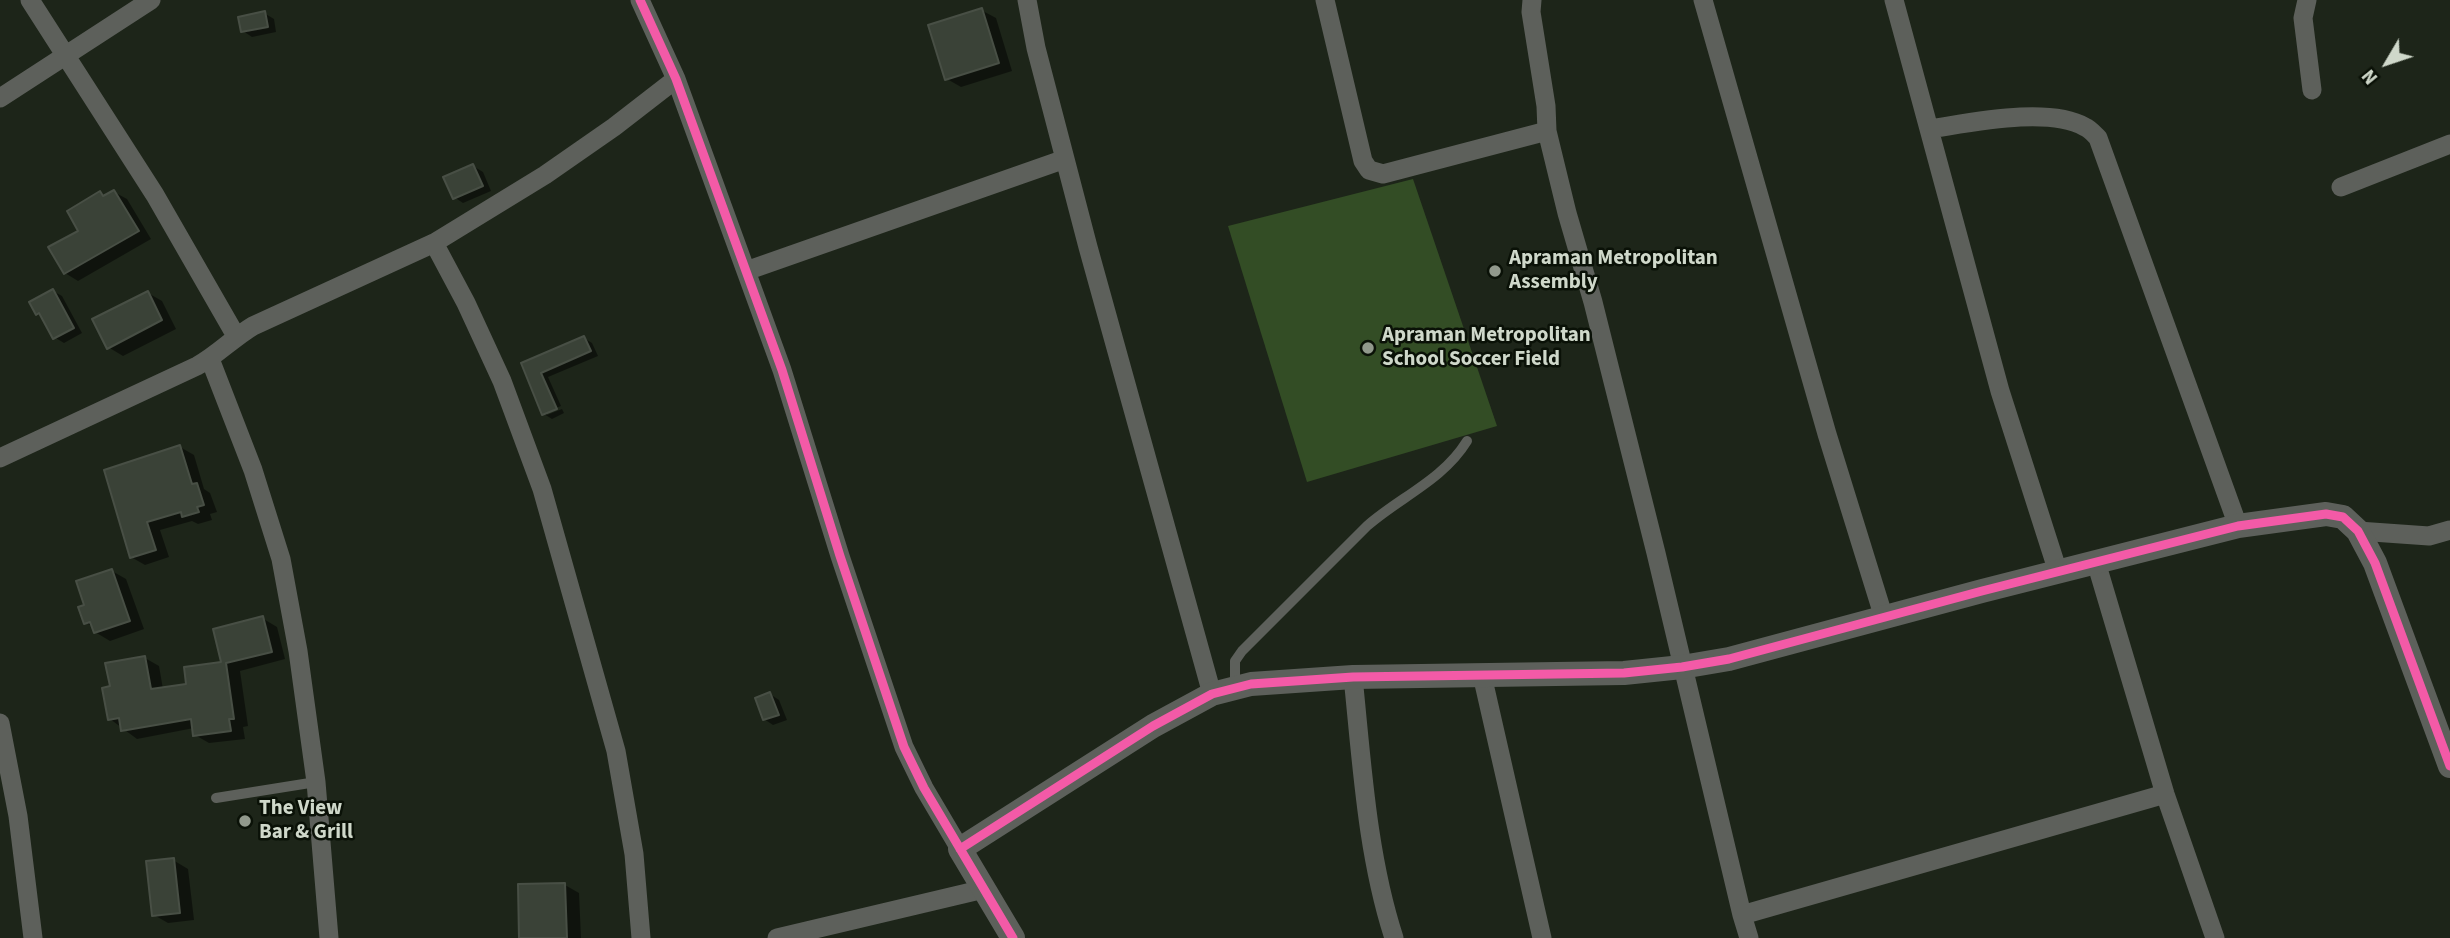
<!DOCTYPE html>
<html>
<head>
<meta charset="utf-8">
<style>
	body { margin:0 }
	#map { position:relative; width:2450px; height:938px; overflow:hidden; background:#1d2519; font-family:"Source Sans 3",sans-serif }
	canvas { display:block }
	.north { position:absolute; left:2352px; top:28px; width:70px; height:70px; -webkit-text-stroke:5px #0a1107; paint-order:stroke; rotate:231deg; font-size:19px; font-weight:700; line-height:28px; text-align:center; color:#cfd8ca }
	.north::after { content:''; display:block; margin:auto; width:24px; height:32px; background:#cfd8ca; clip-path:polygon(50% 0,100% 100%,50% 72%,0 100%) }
</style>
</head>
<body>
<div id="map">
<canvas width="2450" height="938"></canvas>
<div class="north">N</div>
</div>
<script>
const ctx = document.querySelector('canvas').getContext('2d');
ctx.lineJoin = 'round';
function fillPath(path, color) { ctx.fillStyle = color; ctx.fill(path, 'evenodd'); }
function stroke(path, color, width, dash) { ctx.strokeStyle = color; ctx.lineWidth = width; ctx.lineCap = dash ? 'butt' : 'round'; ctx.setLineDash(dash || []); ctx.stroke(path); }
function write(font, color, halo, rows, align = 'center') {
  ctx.font = font + ' "Source Sans 3",sans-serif'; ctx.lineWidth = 5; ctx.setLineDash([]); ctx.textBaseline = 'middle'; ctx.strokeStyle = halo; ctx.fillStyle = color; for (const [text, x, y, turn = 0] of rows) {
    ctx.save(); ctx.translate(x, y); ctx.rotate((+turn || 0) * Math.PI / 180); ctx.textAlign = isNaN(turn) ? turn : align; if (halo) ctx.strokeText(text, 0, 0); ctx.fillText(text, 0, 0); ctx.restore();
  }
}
fillPath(new Path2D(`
	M 1413,179 L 1497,426 L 1307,482 L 1228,226 Z`), '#334d25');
fillPath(new Path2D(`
	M 981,10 L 996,18 L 1012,71 L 961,87 L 947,79 Z
	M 264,13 L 274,19 L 276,32 L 252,37 L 243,31 Z
	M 473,166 L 483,172 L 491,191 L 463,203 L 454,197 Z
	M 114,192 L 127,199 L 151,239 L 78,281 L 65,273 L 81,231 L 100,193 L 106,196 Z
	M 53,291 L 62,296 L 82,333 L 64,343 L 54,337 L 44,318 L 37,313 Z
	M 148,293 L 162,301 L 176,329 L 123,356 L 108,347 Z
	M 584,338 L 592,343 L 598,356 L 548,377 L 561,406 L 547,412 L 547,415 L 562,409 L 564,413 L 552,419 L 544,414 L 523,364 Z
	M 180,447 L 194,455 L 204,489 L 210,493 L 217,512 L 210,514 L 212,520 L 198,524 L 192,521 L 160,530 L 169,557 L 145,565 L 131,557 Z
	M 112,571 L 126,579 L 144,629 L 110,641 L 95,632 L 94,627 L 86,623 Z
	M 262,618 L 277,627 L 285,659 L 240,671 L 248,726 L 243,727 L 245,739 L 209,743 L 195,735 L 194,728 L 137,739 L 110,719 L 112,688 L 145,658 L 159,666 L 163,689 L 188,685 L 223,663 Z
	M 770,694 L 779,700 L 787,720 L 773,725 L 764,719 Z
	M 173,860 L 188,869 L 194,920 L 168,923 L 154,915 Z
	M 565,885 L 579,893 L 581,938 L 521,938 Z`), '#0007');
const building = new Path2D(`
	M 982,8 L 999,63 L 945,80 L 928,25 Z
	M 265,11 L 268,27 L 241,32 L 238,17 Z
	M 473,164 L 483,186 L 453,199 L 443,177 Z
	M 114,190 L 139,231 L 64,274 L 48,247 L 78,231 L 67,211 L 100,191 L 103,196 Z
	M 53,289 L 74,328 L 53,339 L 39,313 L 36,315 L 29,302 Z
	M 148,291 L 162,320 L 107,349 L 92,319 Z
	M 584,336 L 591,351 L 541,373 L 557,409 L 542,415 L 521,363 Z
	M 180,445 L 192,484 L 197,483 L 204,505 L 197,507 L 199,512 L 182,517 L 181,512 L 147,522 L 156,550 L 130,558 L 104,470 Z
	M 112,569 L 130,621 L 94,633 L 90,622 L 84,624 L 78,607 L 84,605 L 76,581 Z
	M 263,616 L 272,652 L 226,663 L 234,719 L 229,719 L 231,731 L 193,736 L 191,719 L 121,731 L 119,718 L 108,720 L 102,688 L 110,686 L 105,663 L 145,656 L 151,689 L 186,684 L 184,667 L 221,662 L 213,629 Z
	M 770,692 L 779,715 L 763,720 L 755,698 Z
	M 174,858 L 180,913 L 152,916 L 146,861 Z
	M 565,883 L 567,938 L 519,938 L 518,884 Z`);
fillPath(building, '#3a4237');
stroke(building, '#484f45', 2);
stroke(new Path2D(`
	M 1235,686 L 1235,661 L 1242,651 L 1367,526 C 1400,497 1443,480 1467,441
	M 216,798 L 316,782`), '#5d605b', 10);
stroke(new Path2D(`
	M 30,0 L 155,195 L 236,336
	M 640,0 L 676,79 L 782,370 L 840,556 L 904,747 L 924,788 L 960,849
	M 1027,0 L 1036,48 L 1088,247 L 1212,694
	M 1325,0 L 1363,161 L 1369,170 L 1383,174 L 1547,131
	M 1532,0 L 1531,12 L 1546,106 L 1547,131 L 1567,213 L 1593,302 L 1656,553 L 1742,915 L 1749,938
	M 1703,0 L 1827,434 L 1884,618
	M 1894,0 L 2000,391 L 2058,572
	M 2307,0 L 2303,18 L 2312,90
	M 0,98 L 151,0
	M 1929,129 C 1970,123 2048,106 2085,127 C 2090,129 2094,134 2098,138 L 2238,526
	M 2341,187 L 2450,144
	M 434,243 L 466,303 L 502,381 L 542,489 L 616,751 L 634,854 L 641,938
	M 746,271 L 1065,159
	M 210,359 L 253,470 L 281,559 L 298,651 L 316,782 L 329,938
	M 0,458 L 197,366 C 217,355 233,338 253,326 L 434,243 L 545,175 L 614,127 L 676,79
	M 2358,531 L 2429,536 L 2450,530
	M 2096,562 L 2165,794 L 2215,938
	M 1482,675 L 1542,938
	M 1353,677 C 1362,764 1367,855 1394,938
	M 0,723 L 18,816 L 33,938
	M 1742,915 L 2165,794
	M 777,938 L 984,889`), '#5d605b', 19);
stroke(new Path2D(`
	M 1013,938 L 960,849 L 1153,726 L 1212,694 L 1251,684 L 1353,677 L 1624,673 L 1682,667 L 1729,659 L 1982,591 L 2238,526 L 2326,514 L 2343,517 L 2358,531 L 2375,563 L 2450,766`), '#5d605b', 24);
stroke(new Path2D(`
	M 640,0 L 676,79 L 782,370 L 840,556 L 904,747 L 924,788 L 1013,938
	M 960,849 L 1153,726 L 1212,694 L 1251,684 L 1353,677 L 1624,673 L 1682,667 L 1729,659 L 1982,591 L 2238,526 L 2326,514 L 2343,517 L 2358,531 L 2375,563 L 2450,766`), '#f35aa7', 9);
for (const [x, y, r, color] of [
	[1495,271,7,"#91998c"],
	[1368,348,7,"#91998c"],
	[245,821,7,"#91998c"]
]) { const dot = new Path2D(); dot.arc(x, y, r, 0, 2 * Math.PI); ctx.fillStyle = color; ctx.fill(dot); stroke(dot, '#0a1107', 2.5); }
write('bold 21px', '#cfd8ca', '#0a1107', [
	["Apraman Metropolitan",1509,259],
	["Assembly",1509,283],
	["Apraman Metropolitan",1382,336],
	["School Soccer Field",1382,360],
	["The View",259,809],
	["Bar & Grill",259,833]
], 'left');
</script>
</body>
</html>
